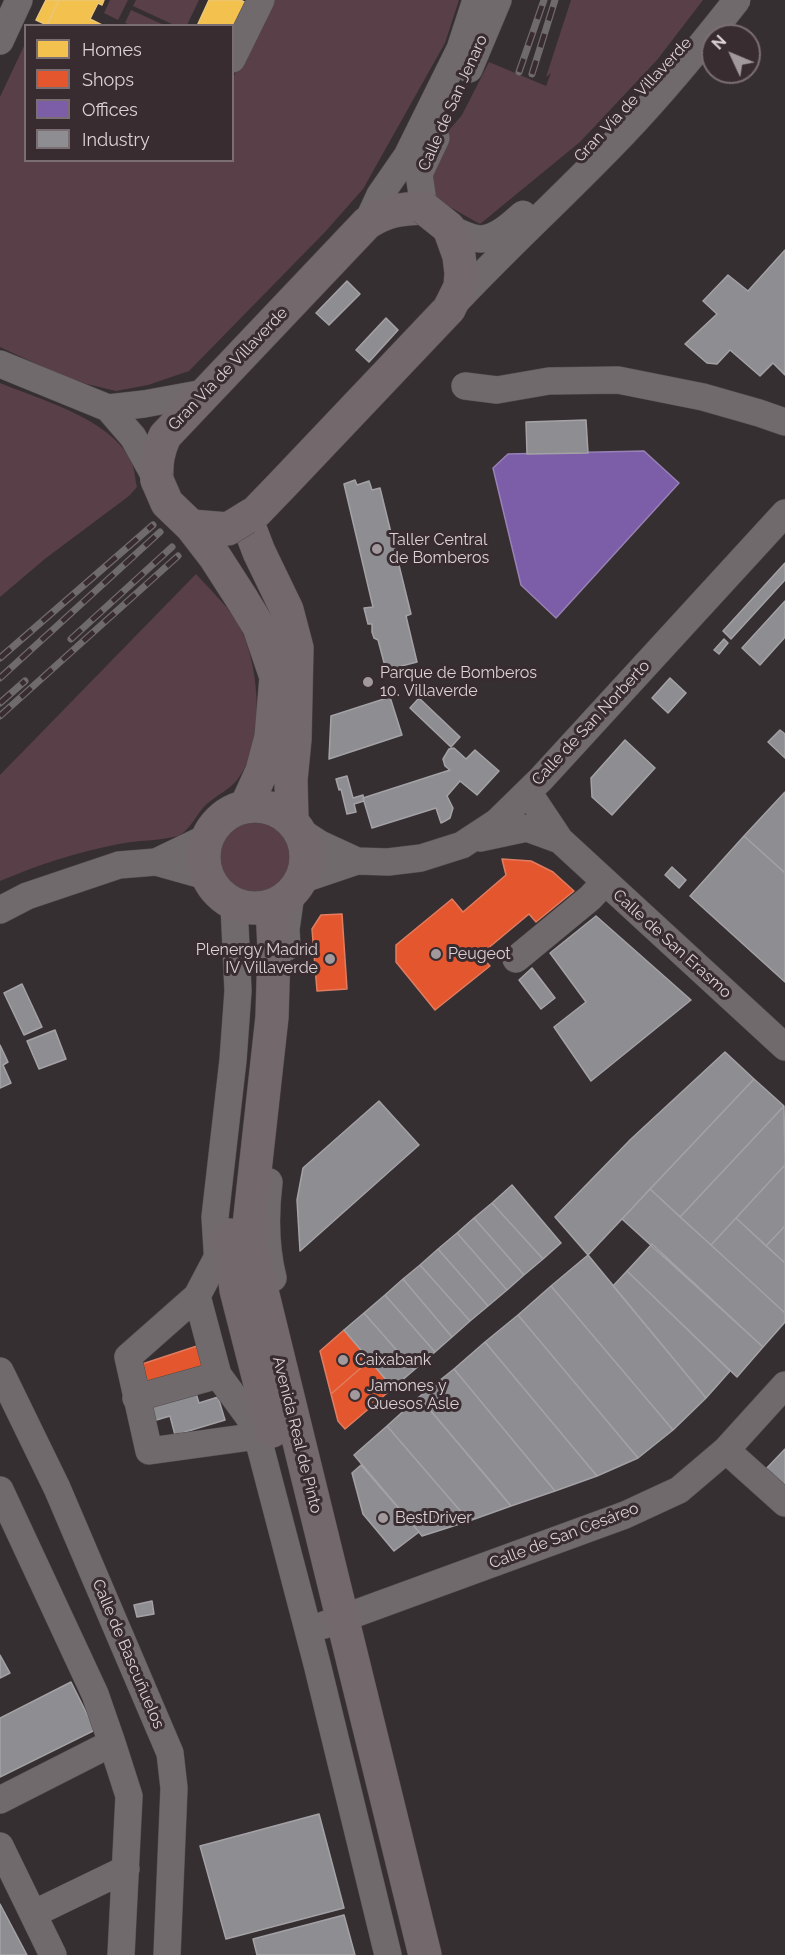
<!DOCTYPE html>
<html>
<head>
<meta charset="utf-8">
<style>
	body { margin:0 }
	#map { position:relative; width:785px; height:1955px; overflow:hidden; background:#362f31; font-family:Raleway,sans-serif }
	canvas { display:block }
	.legend { position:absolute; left:24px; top:24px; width:210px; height:138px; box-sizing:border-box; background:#392c30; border:2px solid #7a6e72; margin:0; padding:8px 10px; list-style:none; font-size:18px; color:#dbd2d5 }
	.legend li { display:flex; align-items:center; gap:12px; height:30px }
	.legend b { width:30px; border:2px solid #7a6e72 }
	.north { position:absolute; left:701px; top:24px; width:60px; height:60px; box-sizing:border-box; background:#392c30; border:2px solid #7a6e72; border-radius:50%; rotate:314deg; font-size:16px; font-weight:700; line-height:24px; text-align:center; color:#dbd2d5 }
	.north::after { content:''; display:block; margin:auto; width:21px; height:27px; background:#a1999c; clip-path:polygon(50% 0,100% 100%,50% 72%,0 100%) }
</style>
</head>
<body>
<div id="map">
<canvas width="785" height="1955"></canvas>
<ul class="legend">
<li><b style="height:16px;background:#f2c14e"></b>Homes</li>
<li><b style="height:16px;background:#e4572e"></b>Shops</li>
<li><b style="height:16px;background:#7b5ea7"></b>Offices</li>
<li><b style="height:16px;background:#8d8d92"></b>Industry</li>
</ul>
<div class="north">N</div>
</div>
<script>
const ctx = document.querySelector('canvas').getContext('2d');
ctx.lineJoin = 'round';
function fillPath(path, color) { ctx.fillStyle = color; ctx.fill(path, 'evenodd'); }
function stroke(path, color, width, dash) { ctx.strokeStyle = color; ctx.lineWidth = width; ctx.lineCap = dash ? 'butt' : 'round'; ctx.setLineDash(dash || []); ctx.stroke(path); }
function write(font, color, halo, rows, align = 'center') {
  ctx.font = font + ' Raleway,sans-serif'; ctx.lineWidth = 6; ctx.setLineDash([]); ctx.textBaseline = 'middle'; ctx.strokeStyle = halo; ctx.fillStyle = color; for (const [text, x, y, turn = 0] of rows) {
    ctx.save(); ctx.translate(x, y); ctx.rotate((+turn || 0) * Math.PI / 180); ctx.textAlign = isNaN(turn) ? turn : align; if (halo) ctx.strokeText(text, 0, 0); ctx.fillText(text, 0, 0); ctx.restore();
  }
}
fillPath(new Path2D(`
	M 110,0 L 128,0 L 118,20 L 104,13 Z
	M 136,0 L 199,0 L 187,25 L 174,25 L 133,6 Z
	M 269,0 L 459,0 L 445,43 L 363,189 L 325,232 L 189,371 L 148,385 L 116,391 L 87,384 L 58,374 L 0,347 L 0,97 L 24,46 L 26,47 L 26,160 L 232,160 L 233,78 Z
	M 571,0 L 703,0 L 657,60 L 580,142 L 480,224 L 434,198 L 427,156 L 462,115 L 489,62 L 546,86 L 551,73 L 546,77 Z
	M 131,10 L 164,25 L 131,25 L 125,23 Z
	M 0,383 C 41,400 115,420 132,464 C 135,471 135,479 137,487 L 129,496 L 46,558 L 0,597 Z
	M 196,574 C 209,589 225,603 235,619 C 260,656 267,745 237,780 C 229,790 217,795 208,803 C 197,812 191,830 178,836 C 159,841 138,840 119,844 C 77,852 38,865 0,881 L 0,775 Z
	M215 858a41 41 0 1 1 82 0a41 41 0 1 1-82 0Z`), '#593f47');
const homes = new Path2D(`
	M 46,0 L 59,0 L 47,25 L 36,20 Z
	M 59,0 L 104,0 L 102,5 L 98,3 L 90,19 L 104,26 L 47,26 Z
	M 209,0 L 240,0 L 252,5 L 232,46 L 232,26 L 197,26 Z`);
fillPath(homes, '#f2c14e');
stroke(homes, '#ebc676', 1.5);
const shops = new Path2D(`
	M 502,859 L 531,861 L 553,872 L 574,891 L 536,922 L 529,914 L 480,955 L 490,966 L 435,1010 L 396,962 L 396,945 L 452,899 L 463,912 L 506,875 Z
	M 342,914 L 347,989 L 317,991 L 312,929 L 321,915 Z
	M 344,1330 L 370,1360 L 331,1394 L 320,1351 Z
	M 203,1344 L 211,1369 L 141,1392 L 133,1367 Z
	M 370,1360 L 393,1388 L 345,1429 L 338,1421 L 331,1394 Z`);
fillPath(shops, '#e4572e');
stroke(shops, '#e17c60', 1.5);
const offices = new Path2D(`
	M 644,451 L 679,483 L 556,618 L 521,585 L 493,468 L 508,454 Z`);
fillPath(offices, '#7b5ea7');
stroke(offices, '#9881b5', 1.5);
const industry = new Path2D(`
	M 785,250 L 785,375 L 773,363 L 760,376 L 730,350 L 717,364 L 707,363 L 685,344 L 717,314 L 703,301 L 728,275 L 748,291 Z
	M 347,281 L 360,294 L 329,325 L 316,313 Z
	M 386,318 L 398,330 L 369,362 L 356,350 Z
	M 586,420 L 588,453 L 527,454 L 526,422 Z
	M 355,480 L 357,485 L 369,481 L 372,490 L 380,488 L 411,614 L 406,616 L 417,662 L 386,670 L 378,640 L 374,638 L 372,632 L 372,624 L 368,624 L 364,608 L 373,607 L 344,484 Z
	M 785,563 L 785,580 L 731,639 L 723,631 Z
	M 785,601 L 785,637 L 760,665 L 742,648 Z
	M 724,639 L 728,643 L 719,654 L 714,650 Z
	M 670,678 L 686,693 L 668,713 L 652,698 Z
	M 390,697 L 402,735 L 329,759 L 331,716 Z
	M 419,698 L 460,737 L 451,747 L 410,708 Z
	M 780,730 L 785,734 L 785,758 L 768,742 Z
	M 625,740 L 655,768 L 612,815 L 592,797 L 591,778 Z
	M 454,748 L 466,759 L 475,750 L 499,771 L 477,795 L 460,781 L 447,796 L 453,808 L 450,818 L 445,821 L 441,823 L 436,808 L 372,828 L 363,798 L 450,770 L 445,766 L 443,759 L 449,749 Z
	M 347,776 L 353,798 L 363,795 L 364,801 L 354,804 L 356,812 L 347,814 L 341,789 L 339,790 L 336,779 Z
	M 785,792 L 785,873 L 744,836 Z
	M 744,836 L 785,873 L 785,982 L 690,896 Z
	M 672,867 L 686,880 L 679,888 L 665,875 Z
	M 596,916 L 691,1000 L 591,1081 L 554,1027 L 586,1002 L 550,953 Z
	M 532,968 L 555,998 L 541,1009 L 519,980 Z
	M 22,984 L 42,1027 L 24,1035 L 4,993 Z
	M 55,1030 L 66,1059 L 39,1069 L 27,1041 Z
	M 0,1045 L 8,1062 L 3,1065 L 11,1083 L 0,1088 Z
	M 725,1052 L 754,1079 L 588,1255 L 555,1217 L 631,1139 Z
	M 754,1079 L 784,1106 L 680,1217 L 650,1189 Z
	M 379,1101 L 419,1145 L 300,1251 L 297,1200 L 303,1168 Z
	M 784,1106 L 785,1165 L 711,1245 L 680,1217 Z
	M 785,1165 L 785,1226 L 766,1246 L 736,1218 Z
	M 512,1185 L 561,1243 L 543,1259 L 492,1203 Z
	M 650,1189 L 785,1313 L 785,1322 L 763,1347 L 622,1219 Z
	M 492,1203 L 543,1259 L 524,1275 L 474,1218 Z
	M 474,1218 L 524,1275 L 507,1290 L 457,1233 Z
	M 736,1218 L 785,1263 L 785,1313 L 711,1245 Z
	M 785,1226 L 785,1263 L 766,1246 Z
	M 457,1233 L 507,1290 L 488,1306 L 438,1249 Z
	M 652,1244 L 763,1347 L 737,1377 L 627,1271 Z
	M 438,1249 L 488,1306 L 470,1321 L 420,1265 Z
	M 588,1255 L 706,1398 L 673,1430 L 551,1286 Z
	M 420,1265 L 470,1321 L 452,1337 L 403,1279 Z
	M 627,1271 L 730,1371 L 706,1398 L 613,1286 Z
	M 403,1279 L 452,1337 L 435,1352 L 385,1295 Z
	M 551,1286 L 673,1430 L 638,1458 L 518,1315 Z
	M 385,1295 L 435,1352 L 414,1370 L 364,1313 Z
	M 364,1313 L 414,1370 L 393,1388 L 344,1330 Z
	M 518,1315 L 638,1458 L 597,1476 L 485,1342 Z
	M 485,1342 L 597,1476 L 555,1491 L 454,1369 Z
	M 454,1369 L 555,1491 L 511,1506 L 419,1397 Z
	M 194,1387 L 199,1403 L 218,1397 L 225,1420 L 175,1435 L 170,1416 L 153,1421 L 147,1401 Z
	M 419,1397 L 493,1484 L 511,1506 L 469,1521 L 387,1426 Z
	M 387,1426 L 469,1521 L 422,1536 L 419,1532 L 354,1455 Z
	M 785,1449 L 785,1490 L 764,1471 Z
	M 361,1465 L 419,1532 L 394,1551 L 363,1514 L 352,1473 Z
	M 152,1601 L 154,1614 L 137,1617 L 134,1605 Z
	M 0,1655 L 10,1673 L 0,1678 Z
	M 71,1682 L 95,1730 L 0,1777 L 0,1718 Z
	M 319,1814 L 344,1908 L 226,1939 L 200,1846 Z
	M 0,1904 L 27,1955 L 0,1955 Z
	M 344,1915 L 355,1955 L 257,1955 L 253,1939 Z`);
fillPath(industry, '#8d8d92');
stroke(industry, '#a4a2a6', 1.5);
const minor = new Path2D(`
	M 0,41 L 19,0
	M 232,59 L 261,0
	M 469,69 L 498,0
	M 424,208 L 419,174 L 436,138
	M 367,223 L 380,195 L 407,156 L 460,49 L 476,0
	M 0,364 L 108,408 L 133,437 L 157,480
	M 465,386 L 497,390 L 549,381 L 618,380 L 703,397 L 759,413 L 785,422
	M 108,408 L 144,404 L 204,393
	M 528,792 L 560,840 L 785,1047
	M 300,831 L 320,844 L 357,861
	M 206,838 L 156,862 L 206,876
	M 480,838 L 527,828 L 560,840
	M 301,880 L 357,861 L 388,862 L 421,858 L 462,845 L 497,822 L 541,779 L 785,513
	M 0,910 L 27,896 L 119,865 L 156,862
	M 287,947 L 286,929 L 291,894
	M 516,959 L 590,898 L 605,882
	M 269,1182 C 265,1215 265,1246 273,1278
	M 217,1258 L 197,1296 L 128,1357 L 149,1451 L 258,1436
	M 218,1265 L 215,1217 L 233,1060 L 238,991 L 234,905
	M 197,1296 L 218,1375 L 254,1424
	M 0,1371 L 57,1488 L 170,1753 L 174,1788 L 167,1955
	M 136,1398 L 218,1375
	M 250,1408 L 317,1664 L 388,1955
	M 726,1450 L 785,1503
	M 0,1490 L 95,1694 L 112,1743 L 0,1800
	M 324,1625 L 625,1515 L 679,1490 L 726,1450 L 785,1385
	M 112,1743 L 129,1796 L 121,1955
	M 0,1846 L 53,1955
	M 33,1914 L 126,1869`);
const major = new Path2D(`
	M 157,480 C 156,463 158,451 165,436 L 367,223 C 388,210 400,209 424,208
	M 242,599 L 259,627 L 276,677 L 271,737 L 262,771 L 246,806
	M204 857a51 51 0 1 1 102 0a51 51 0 1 1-102 0Z
	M 292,820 L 291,780 L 295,739 L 297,648 L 287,610 L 259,552 L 246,518 L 256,512 L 283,484 L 449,309
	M 272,906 L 274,949 L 272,1017 L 248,1234 L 425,1955
	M 230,1235 L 236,1290 L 272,1431`);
stroke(minor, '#534c4e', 28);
stroke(major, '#534c4e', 34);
stroke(minor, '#706a6c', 27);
stroke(major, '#73696c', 33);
const rail = new Path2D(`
	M 519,72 L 544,0
	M 532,74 L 555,0
	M 71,639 L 172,547
	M 0,658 L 153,525
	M 0,678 L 160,532
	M 0,703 L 25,681
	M 0,716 L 178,556`);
stroke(rail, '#6f6a6c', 7);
stroke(rail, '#392c30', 4.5, [14]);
const minorBridge = new Path2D(`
	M 449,228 C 458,232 471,239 481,239 C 497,238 512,224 523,214
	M 452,306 C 508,246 568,192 624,133 C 664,91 701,46 737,0`);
const majorBridge = new Path2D(`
	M 424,208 L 449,228 L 459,256 L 461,273 L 460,287 L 449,309
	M 157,480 L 167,503 L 191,526 L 215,557 L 242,599
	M 191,526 L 228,529 L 246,518`);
stroke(minorBridge, '#534c4e', 28, []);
stroke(majorBridge, '#534c4e', 34, []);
stroke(minorBridge, '#706a6c', 27);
stroke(majorBridge, '#73696c', 33);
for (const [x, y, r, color] of [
	[377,549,6,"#a1999c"],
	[368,682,6,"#a1999c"],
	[436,954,6,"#a1999c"],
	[330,959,6,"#a1999c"],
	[343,1360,6,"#a1999c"],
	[355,1395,6,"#a1999c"],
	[383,1518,6,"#a1999c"]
]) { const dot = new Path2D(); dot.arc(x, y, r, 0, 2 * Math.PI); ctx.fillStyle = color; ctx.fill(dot); stroke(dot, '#392c30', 2); }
write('16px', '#dbd2d5', '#392c30', [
	["Gran Vía de Villaverde",633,100,-47],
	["Calle de San Jenaro",453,103,-66],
	["Gran Vía de Villaverde",228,369,-46],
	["Calle de San Norberto",591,723,-47],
	["Calle de San Erasmo",672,944,42],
	["Avenida Real de Pinto",297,1435,76],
	["Calle de San Cesáreo",564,1536,-21],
	["Calle de Bascuñuelos",128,1654,67]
]);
write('16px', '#dbd2d5', '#392c30', [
	["Taller Central",389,540],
	["de Bomberos",389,558],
	["Parque de Bomberos",380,673],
	["10. Villaverde",380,691],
	["Plenergy Madrid",318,950,"right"],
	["IV Villaverde",318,968,"right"],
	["Peugeot",448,954],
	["Caixabank",355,1360],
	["Jamones y",367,1386],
	["Quesos Asle",367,1404],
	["BestDriver",395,1518]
], 'left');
</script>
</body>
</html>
